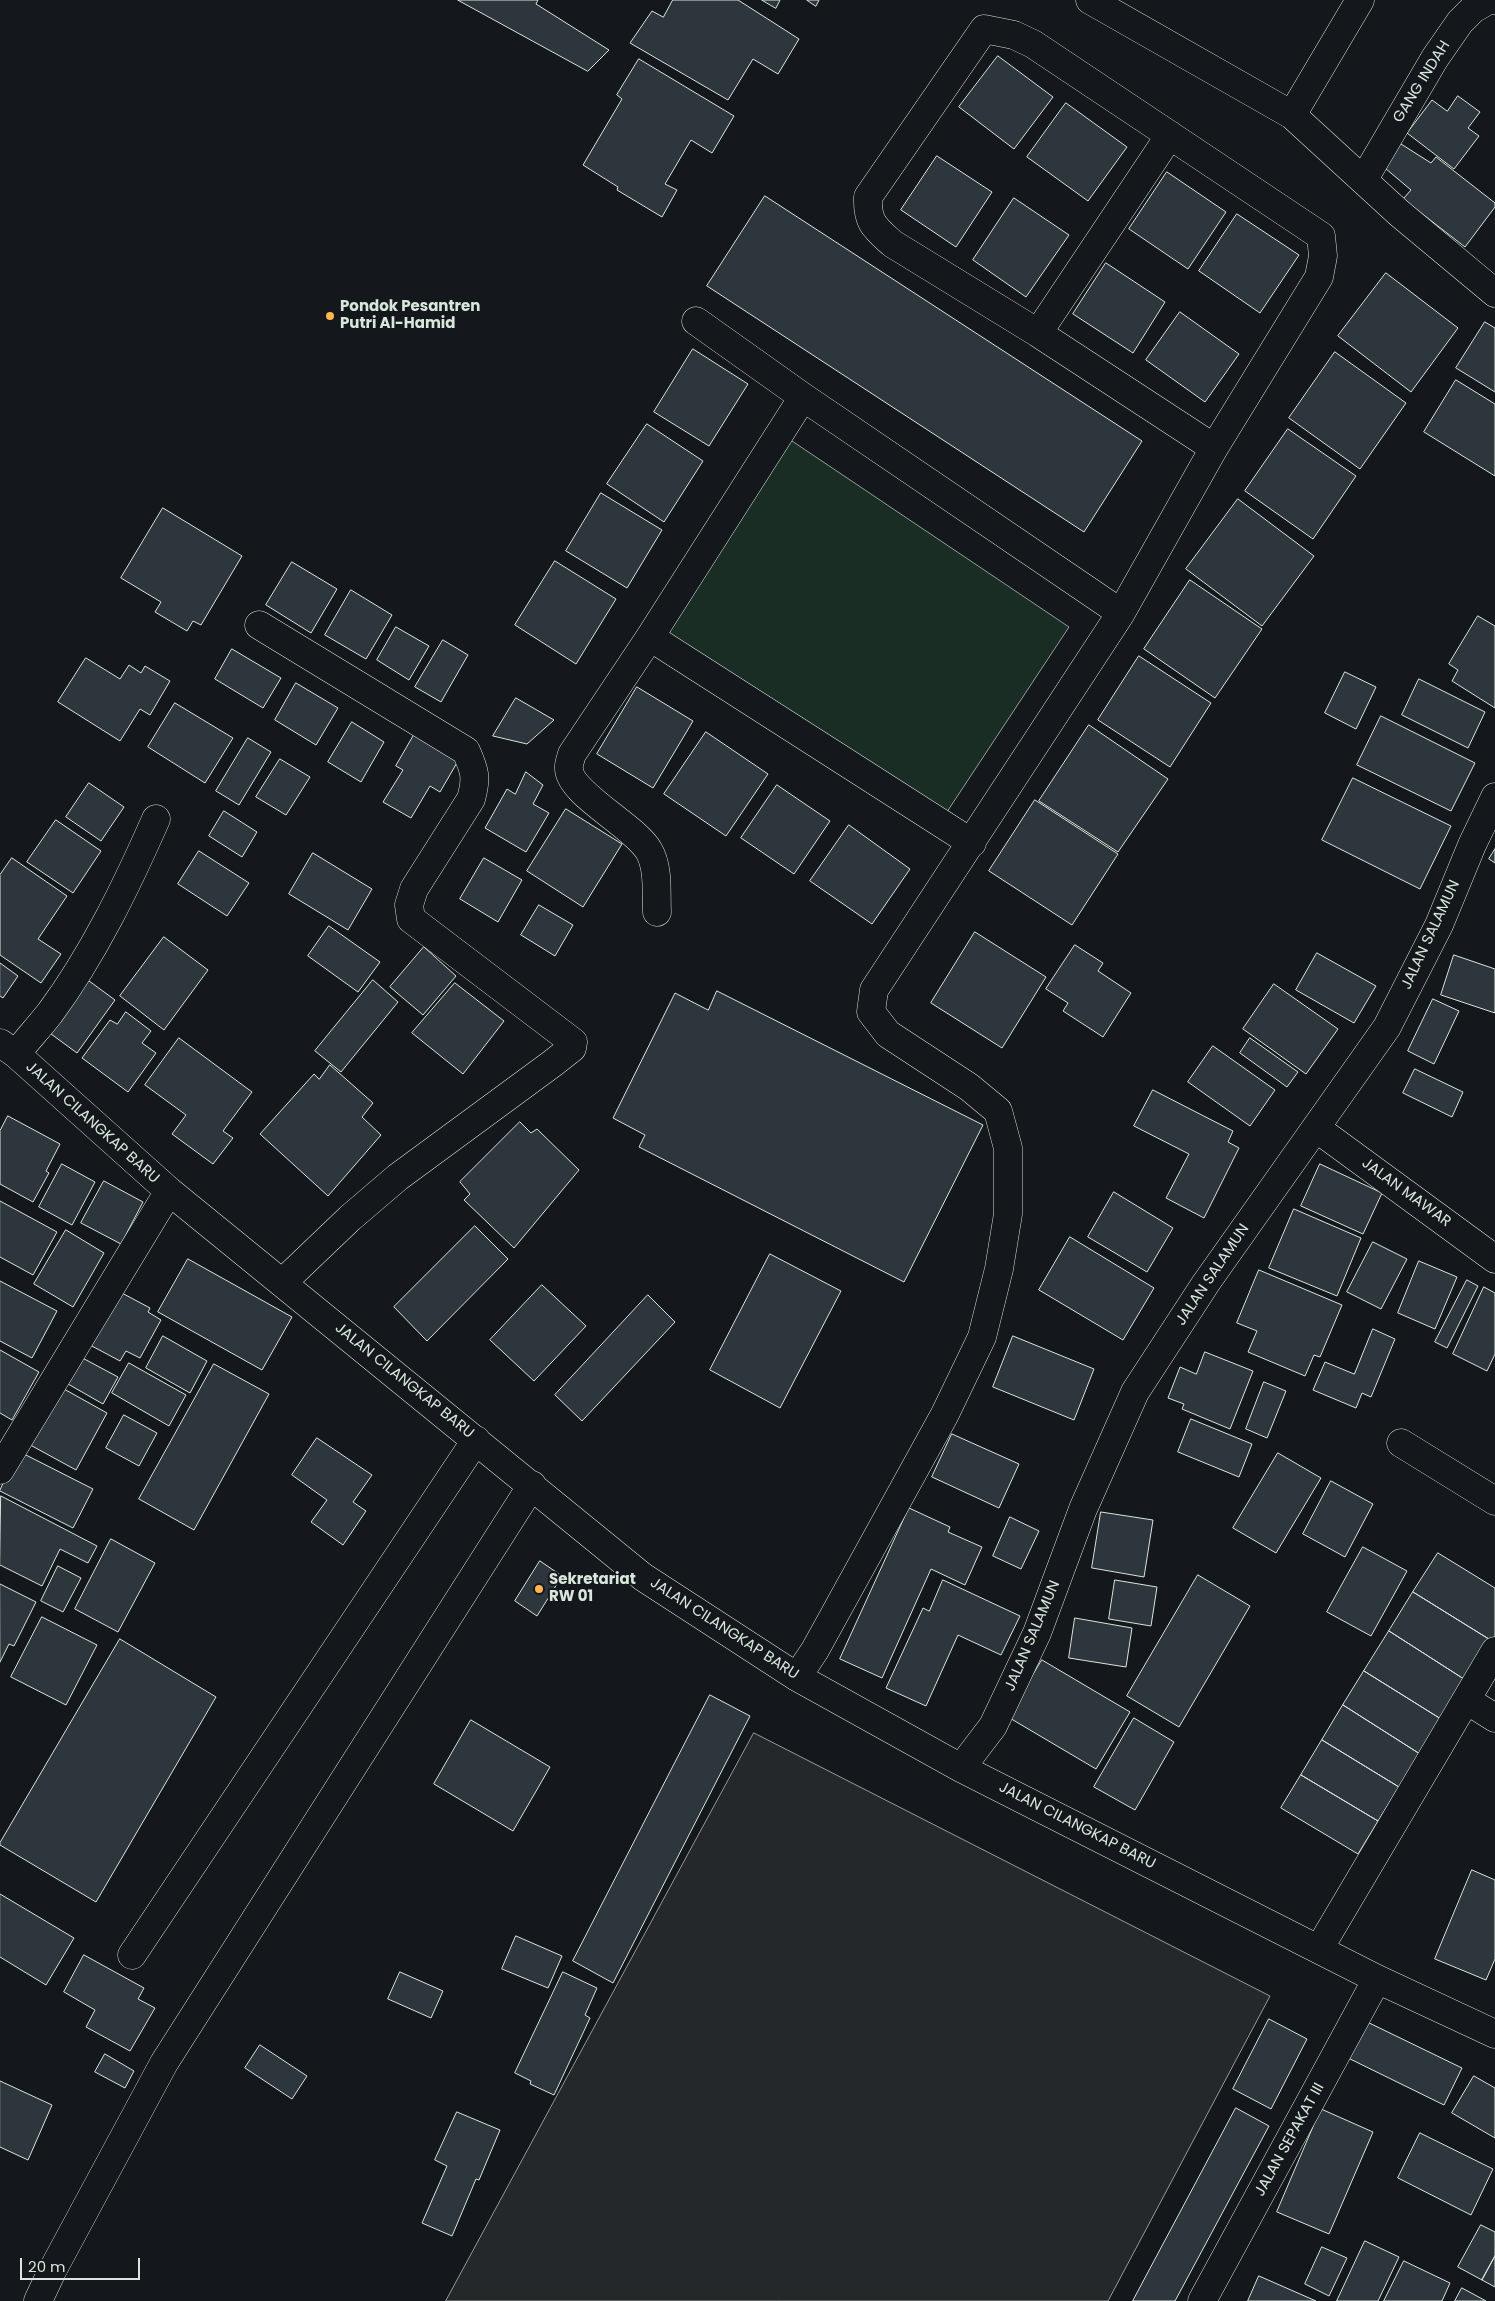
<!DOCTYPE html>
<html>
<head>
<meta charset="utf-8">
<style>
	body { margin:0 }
	#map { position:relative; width:1495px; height:2301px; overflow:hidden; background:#14181c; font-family:Poppins,sans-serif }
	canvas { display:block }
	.scale { position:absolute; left:20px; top:2258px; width:120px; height:22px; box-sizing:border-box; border:2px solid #d8e6dc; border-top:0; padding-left:6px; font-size:15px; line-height:18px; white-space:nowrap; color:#d8e6dc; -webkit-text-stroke:4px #14181c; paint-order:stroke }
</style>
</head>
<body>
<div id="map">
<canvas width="1495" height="2301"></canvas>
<div class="scale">20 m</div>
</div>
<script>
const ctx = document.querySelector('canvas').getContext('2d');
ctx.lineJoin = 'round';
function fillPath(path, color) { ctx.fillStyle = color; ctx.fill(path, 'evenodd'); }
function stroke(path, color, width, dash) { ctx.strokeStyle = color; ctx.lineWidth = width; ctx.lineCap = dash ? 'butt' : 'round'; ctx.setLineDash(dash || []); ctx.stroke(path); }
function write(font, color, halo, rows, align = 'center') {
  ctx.font = font + ' Poppins,sans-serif'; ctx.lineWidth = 4; ctx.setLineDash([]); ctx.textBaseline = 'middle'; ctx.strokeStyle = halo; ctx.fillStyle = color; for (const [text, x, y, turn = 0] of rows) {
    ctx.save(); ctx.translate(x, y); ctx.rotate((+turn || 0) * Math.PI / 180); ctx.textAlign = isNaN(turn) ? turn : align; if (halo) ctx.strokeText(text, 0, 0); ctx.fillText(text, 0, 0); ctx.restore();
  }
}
const green = new Path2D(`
	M 789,439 L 1069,627 L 937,827 L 656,638 Z`);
fillPath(green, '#1a2d24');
stroke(green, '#939e99', 1);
const parking = new Path2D(`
	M 754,1733 L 1270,1996 L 1108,2301 L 446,2301 Z`);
fillPath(parking, '#24282b');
stroke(parking, '#939e99', 1);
const building = new Path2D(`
	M 458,0 L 538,0 L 536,4 L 609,50 L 588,71 Z
	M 673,0 L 738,0 L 799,39 L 778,74 L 753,59 L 728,100 L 630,43 L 652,11 L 663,17 Z
	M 762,0 L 780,0 L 776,8 Z
	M 807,0 L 819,0 L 816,6 Z
	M 998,56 L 1053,97 L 1014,149 L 959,107 Z
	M 639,59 L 734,116 L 712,153 L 691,140 L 665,184 L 677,190 L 662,217 L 617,190 L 618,187 L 583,165 L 622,99 L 617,95 Z
	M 1458,96 L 1480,112 L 1468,128 L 1479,136 L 1454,169 L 1407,133 L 1432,100 L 1447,111 Z
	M 1066,103 L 1127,147 L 1088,201 L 1027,157 Z
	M 1401,144 L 1431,163 L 1436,157 L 1495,203 L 1495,207 L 1465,247 L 1403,199 L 1411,190 L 1385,168 Z
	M 937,156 L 992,192 L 956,247 L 901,210 Z
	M 1167,172 L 1226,212 L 1188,269 L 1129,229 Z
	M 765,196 L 1142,441 L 1084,532 L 707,286 Z
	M 1014,198 L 1069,235 L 1026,297 L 973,260 Z
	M 1237,214 L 1299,255 L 1260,313 L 1199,271 Z
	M 1106,263 L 1165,302 L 1133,353 L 1073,314 Z
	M 1386,273 L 1458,328 L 1411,392 L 1338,336 Z
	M 1180,312 L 1239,354 L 1205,402 L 1146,360 Z
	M 1485,322 L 1495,328 L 1495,392 L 1456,368 Z
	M 693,349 L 748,384 L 709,446 L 654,412 Z
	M 1335,352 L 1406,403 L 1360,469 L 1289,418 Z
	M 1456,380 L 1495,404 L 1495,476 L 1424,432 Z
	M 647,424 L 703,461 L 664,522 L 607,484 Z
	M 1288,429 L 1356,476 L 1313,539 L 1245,491 Z
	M 601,493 L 662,530 L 627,588 L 566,551 Z
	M 1238,499 L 1314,556 L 1262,626 L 1186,569 Z
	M 163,508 L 242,556 L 201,625 L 193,621 L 187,631 L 155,612 L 161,602 L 121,578 Z
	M 555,561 L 616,599 L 576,664 L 515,625 Z
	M 292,562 L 337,589 L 311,633 L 266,605 Z
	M 1190,580 L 1262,629 L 1215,698 L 1144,649 Z
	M 351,590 L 392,615 L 366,659 L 325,635 Z
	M 1478,616 L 1495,626 L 1495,708 L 1452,681 L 1458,670 L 1449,664 Z
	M 396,627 L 429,646 L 409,680 L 377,660 Z
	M 443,640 L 468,655 L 441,702 L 415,687 Z
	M 232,649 L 281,678 L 263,708 L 215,679 Z
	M 1139,656 L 1211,703 L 1170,767 L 1098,720 Z
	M 86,658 L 120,679 L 129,665 L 141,673 L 145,666 L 170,681 L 150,715 L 140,709 L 120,741 L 58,702 Z
	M 1345,672 L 1376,687 L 1356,729 L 1325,713 Z
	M 1419,679 L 1485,712 L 1468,748 L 1402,715 Z
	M 296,683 L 338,708 L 316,745 L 275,720 Z
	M 637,687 L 693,721 L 653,788 L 597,754 Z
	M 516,698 L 554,720 L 527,744 L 493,736 Z
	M 175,703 L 233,738 L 205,783 L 148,747 Z
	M 1381,716 L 1475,763 L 1451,811 L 1357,765 Z
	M 352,722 L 384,742 L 361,782 L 328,762 Z
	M 1089,725 L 1168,779 L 1118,852 L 1039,801 Z
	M 706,732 L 768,774 L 726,836 L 664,794 Z
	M 414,735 L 458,761 L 440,792 L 430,786 L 411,818 L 383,802 L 403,770 L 396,766 Z
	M 248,738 L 271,752 L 239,805 L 216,791 Z
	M 280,759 L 310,777 L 286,815 L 256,797 Z
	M 526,772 L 543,785 L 533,804 L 549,813 L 526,852 L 485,828 L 507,789 L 515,794 Z
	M 1353,778 L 1451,826 L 1420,889 L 1322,840 Z
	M 89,783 L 124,807 L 101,841 L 66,817 Z
	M 777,785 L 830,821 L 794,874 L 741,838 Z
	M 1035,800 L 1118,854 L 1072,925 L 989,871 Z
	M 566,809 L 622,844 L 583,907 L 527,871 Z
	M 224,811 L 257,832 L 242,857 L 209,836 Z
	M 56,820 L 101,851 L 73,893 L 27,862 Z
	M 849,825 L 910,869 L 872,924 L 810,881 Z
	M 1495,849 L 1495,863 L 1489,859 Z
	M 199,851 L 249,883 L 227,916 L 178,884 Z
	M 313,853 L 372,889 L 348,930 L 289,894 Z
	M 12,858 L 67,896 L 38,939 L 61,954 L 41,983 L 0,955 L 0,875 Z
	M 484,858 L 522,880 L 498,922 L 460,899 Z
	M 539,905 L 573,925 L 555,956 L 521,935 Z
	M 329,926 L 380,962 L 358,992 L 308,956 Z
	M 975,932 L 1046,977 L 1002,1048 L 931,1003 Z
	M 164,937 L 208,970 L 164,1030 L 120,996 Z
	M 1075,945 L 1103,963 L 1098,971 L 1131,993 L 1103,1037 L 1063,1011 L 1068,1003 L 1046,989 Z
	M 424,947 L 456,976 L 423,1015 L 390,987 Z
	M 1317,953 L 1376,986 L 1354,1023 L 1296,990 Z
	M 1454,955 L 1495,969 L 1495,1013 L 1441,995 Z
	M 0,963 L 18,976 L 3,998 L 0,996 Z
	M 85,978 L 115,1000 L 77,1053 L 47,1031 Z
	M 373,980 L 398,1002 L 341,1072 L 315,1051 Z
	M 455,983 L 504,1021 L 463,1074 L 412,1033 Z
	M 1274,984 L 1338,1029 L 1306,1074 L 1243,1029 Z
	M 717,991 L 983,1125 L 904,1282 L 639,1147 L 645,1135 L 613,1118 L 675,993 L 708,1010 Z
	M 1433,999 L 1459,1011 L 1434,1064 L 1408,1051 Z
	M 126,1012 L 151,1031 L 142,1043 L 156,1053 L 128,1092 L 82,1058 L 110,1020 L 117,1024 Z
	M 179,1038 L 252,1092 L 223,1131 L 233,1138 L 213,1164 L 172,1134 L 186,1115 L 145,1085 Z
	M 1250,1038 L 1298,1072 L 1287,1087 L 1240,1053 Z
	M 1213,1046 L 1275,1090 L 1250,1126 L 1188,1082 Z
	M 330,1065 L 373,1103 L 362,1117 L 381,1135 L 328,1196 L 260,1134 L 314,1074 L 319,1079 Z
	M 1415,1069 L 1463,1092 L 1452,1117 L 1403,1093 Z
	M 1153,1090 L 1233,1131 L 1228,1142 L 1239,1148 L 1204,1218 L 1166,1198 L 1189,1154 L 1134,1126 Z
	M 8,1116 L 60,1144 L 46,1171 L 49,1173 L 33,1202 L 0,1184 L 0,1131 Z
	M 520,1122 L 531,1133 L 537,1129 L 579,1170 L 514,1248 L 464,1200 L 470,1194 L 460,1182 Z
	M 62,1164 L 95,1182 L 72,1225 L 39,1207 Z
	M 1320,1164 L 1382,1193 L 1363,1234 L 1301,1206 Z
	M 104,1181 L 143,1202 L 121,1244 L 81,1223 Z
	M 1114,1192 L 1173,1228 L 1147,1272 L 1088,1237 Z
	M 0,1201 L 57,1232 L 33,1275 L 0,1257 Z
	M 1294,1209 L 1361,1238 L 1337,1296 L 1269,1268 Z
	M 475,1226 L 508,1259 L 427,1341 L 394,1307 Z
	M 66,1230 L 104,1253 L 73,1307 L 34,1284 Z
	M 1070,1237 L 1154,1288 L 1123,1340 L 1039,1290 Z
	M 1373,1242 L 1407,1259 L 1381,1309 L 1347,1292 Z
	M 770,1254 L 841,1291 L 780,1408 L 710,1370 Z
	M 188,1259 L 292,1317 L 262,1370 L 158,1312 Z
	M 1419,1261 L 1457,1277 L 1435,1329 L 1398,1313 Z
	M 1259,1270 L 1342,1305 L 1320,1357 L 1314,1355 L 1305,1376 L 1248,1352 L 1257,1331 L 1237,1323 Z
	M 1467,1280 L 1478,1286 L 1447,1348 L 1435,1342 Z
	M 0,1281 L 57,1311 L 32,1358 L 0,1341 Z
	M 542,1285 L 586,1326 L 534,1381 L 490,1340 Z
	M 1484,1287 L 1495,1293 L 1495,1354 L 1487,1371 L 1453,1354 Z
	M 120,1292 L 150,1308 L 148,1312 L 161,1320 L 140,1358 L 126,1351 L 120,1361 L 90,1345 Z
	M 648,1295 L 675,1322 L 582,1421 L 555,1395 Z
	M 1373,1329 L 1395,1339 L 1371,1397 L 1362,1393 L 1356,1408 L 1313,1390 L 1325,1362 L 1354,1374 Z
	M 163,1336 L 207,1361 L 190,1393 L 146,1368 Z
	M 1013,1336 L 1094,1369 L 1074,1420 L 993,1387 Z
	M 0,1350 L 39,1372 L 12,1420 L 0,1413 Z
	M 1205,1352 L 1253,1371 L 1230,1429 L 1182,1409 L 1184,1404 L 1168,1398 L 1180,1367 L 1196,1374 Z
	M 75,1354 L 118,1377 L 103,1404 L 61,1380 Z
	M 129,1363 L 186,1395 L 169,1426 L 112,1393 Z
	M 214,1364 L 269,1394 L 194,1530 L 139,1499 Z
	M 1264,1382 L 1286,1391 L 1267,1438 L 1246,1429 Z
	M 55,1384 L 107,1413 L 76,1470 L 23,1441 Z
	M 124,1415 L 157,1433 L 139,1466 L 106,1448 Z
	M 1191,1419 L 1252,1444 L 1239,1477 L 1178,1452 Z
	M 952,1434 L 1019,1464 L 999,1508 L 932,1477 Z
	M 317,1438 L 372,1475 L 353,1502 L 366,1511 L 343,1545 L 311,1522 L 327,1500 L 292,1475 Z
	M 18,1451 L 93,1489 L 73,1528 L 0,1491 Z
	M 1278,1453 L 1321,1478 L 1276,1553 L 1233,1528 Z
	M 1331,1481 L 1373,1504 L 1345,1557 L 1303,1534 Z
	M 1,1496 L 97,1546 L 88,1563 L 60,1549 L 42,1586 L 0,1565 Z
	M 909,1508 L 950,1527 L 948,1532 L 982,1547 L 965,1585 L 931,1569 L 882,1678 L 840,1659 Z
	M 1101,1512 L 1153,1520 L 1144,1577 L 1092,1568 Z
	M 1010,1517 L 1039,1531 L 1021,1569 L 993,1556 Z
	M 111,1539 L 155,1563 L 118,1632 L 75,1609 Z
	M 1363,1547 L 1407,1571 L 1371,1636 L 1327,1612 Z
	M 1438,1553 L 1495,1588 L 1495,1636 L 1492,1641 L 1413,1592 Z
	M 540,1561 L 562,1576 L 537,1616 L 515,1601 Z
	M 58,1566 L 81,1578 L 63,1612 L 41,1601 Z
	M 1198,1575 L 1250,1606 L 1179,1727 L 1127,1696 Z
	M 943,1580 L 1020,1616 L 1001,1655 L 958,1635 L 926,1706 L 886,1688 L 923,1608 L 929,1611 Z
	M 1115,1580 L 1157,1587 L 1151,1626 L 1109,1619 Z
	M 0,1584 L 36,1602 L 14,1646 L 9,1644 L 0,1662 Z
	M 1413,1592 L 1492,1641 L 1467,1681 L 1389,1631 Z
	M 42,1617 L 97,1645 L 66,1705 L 11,1677 Z
	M 1075,1618 L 1132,1628 L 1126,1667 L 1069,1658 Z
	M 1389,1631 L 1467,1681 L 1441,1719 L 1364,1671 Z
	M 120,1639 L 216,1697 L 96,1902 L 0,1845 L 0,1843 Z
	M 1042,1660 L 1130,1712 L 1096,1769 L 1008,1717 Z
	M 1364,1671 L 1441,1719 L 1420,1754 L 1343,1705 Z
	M 710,1695 L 750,1716 L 613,1983 L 573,1961 Z
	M 1343,1705 L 1420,1754 L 1399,1787 L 1322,1740 Z
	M 1134,1718 L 1174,1742 L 1135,1810 L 1094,1787 Z
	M 471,1720 L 550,1767 L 513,1831 L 434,1784 Z
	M 1322,1740 L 1399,1787 L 1378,1821 L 1301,1775 Z
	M 1301,1775 L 1378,1821 L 1358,1854 L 1281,1808 Z
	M 1472,1870 L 1495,1880 L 1495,1959 L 1486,1980 L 1435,1959 Z
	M 0,1894 L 74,1938 L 46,1985 L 0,1957 Z
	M 516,1936 L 562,1956 L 548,1988 L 502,1969 Z
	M 84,1955 L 144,1988 L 138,1999 L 155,2008 L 130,2051 L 86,2027 L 95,2010 L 64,1992 Z
	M 400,1972 L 443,1991 L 431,2018 L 388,1999 Z
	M 563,1972 L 597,1988 L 585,2015 L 590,2018 L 554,2095 L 530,2084 L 531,2081 L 515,2073 Z
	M 1269,2019 L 1307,2039 L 1271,2109 L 1233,2089 Z
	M 1361,2019 L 1462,2068 L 1444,2105 L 1344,2056 Z
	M 260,2045 L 307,2076 L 292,2099 L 245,2068 Z
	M 105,2054 L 134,2071 L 125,2088 L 95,2072 Z
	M 1474,2076 L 1495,2088 L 1495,2138 L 1452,2113 Z
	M 0,2081 L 52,2105 L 28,2160 L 0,2147 Z
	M 1236,2108 L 1269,2126 L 1175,2301 L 1133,2301 Z
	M 1321,2109 L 1373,2132 L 1329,2234 L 1277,2212 Z
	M 457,2112 L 500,2130 L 479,2180 L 476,2179 L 452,2236 L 422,2223 L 447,2166 L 435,2160 Z
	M 1420,2133 L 1493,2169 L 1471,2215 L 1398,2178 Z
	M 1481,2225 L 1495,2232 L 1495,2256 L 1482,2280 L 1458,2267 Z
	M 1365,2241 L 1399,2257 L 1378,2301 L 1337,2301 Z
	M 1322,2247 L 1347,2258 L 1329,2296 L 1305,2284 Z
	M 1495,2256 L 1495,2287 L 1482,2280 Z
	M 1404,2261 L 1450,2283 L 1442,2301 L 1384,2301 Z
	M 1259,2276 L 1316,2301 L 1248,2301 Z
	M 1462,2288 L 1486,2301 L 1455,2301 Z`);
fillPath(building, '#2c363c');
stroke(building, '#d8e6dc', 1);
const minor = new Path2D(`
	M 1090,0 L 1292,115 L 1399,213 L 1495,293
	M 1292,115 L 1360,0
	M 1364,179 L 1435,58 L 1460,22 L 1473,9 L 1487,1 L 1495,0
	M 696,321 L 803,397 L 1121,613
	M 1038,333 L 1170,135
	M 259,625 L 466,751 C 475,771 477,778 471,799 L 414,889 L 409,905 L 411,919 L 573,1042 L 572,1048 L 553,1063 L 398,1177 L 350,1218 L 282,1283
	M 650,637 L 972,843
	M 657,912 C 656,894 659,868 649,851 C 635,826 570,794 569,769 C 568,765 571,758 572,754 L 650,637 L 803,397
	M 0,1043 L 16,1054 L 169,1191 L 643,1577 L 797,1677 L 961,1768 L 1377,1979 L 1495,2034
	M 16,1054 C 27,1040 39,1027 50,1013 C 93,955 127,885 156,819
	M 1316,1128 L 1495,1259
	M 1401,1443 L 1495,1501
	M 0,1470 L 169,1191
	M 797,1677 L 815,1650 L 945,1414 L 982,1337 L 999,1269 L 1008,1214 L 1008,1148 L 998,1111 L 969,1087 L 888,1034 L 871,1012 L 874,990 L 1121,613 L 1214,448 L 1319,277 L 1323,256 L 1321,236 L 1033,44 L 1014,35 L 984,29 L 868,197 C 867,223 875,228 893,244 L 1038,333 L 1214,448
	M 1476,1706 L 1495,1718
	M 961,1768 L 993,1726 L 1037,1633 L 1083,1509 L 1135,1392 L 1206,1283 L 1387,1027 L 1439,925 L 1472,845 L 1495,797
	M 1319,1949 L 1495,1651
	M 132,1955 L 476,1440
	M 38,2301 L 52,2271 L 164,2063 L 532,1485
	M 1202,2301 L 1377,1979`);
stroke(minor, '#d8e6dc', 29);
stroke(minor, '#14181c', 28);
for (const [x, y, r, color] of [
	[330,316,5,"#ffb74d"],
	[539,1589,5,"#ffb74d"]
]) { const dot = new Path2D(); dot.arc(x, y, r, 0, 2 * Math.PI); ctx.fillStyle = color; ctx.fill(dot); stroke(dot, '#14181c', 2); }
write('15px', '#d8e6dc', '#14181c', [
	["GANG INDAH",1422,82,-58],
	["JALAN SALAMUN",1431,935,-65],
	["JALAN CILANGKAP BARU",92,1123,42],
	["JALAN MAWAR",1406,1193,36],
	["JALAN SALAMUN",1213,1275,-56],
	["JALAN CILANGKAP BARU",404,1381,39],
	["JALAN CILANGKAP BARU",724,1629,33],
	["JALAN SALAMUN",1033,1636,-67],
	["JALAN CILANGKAP BARU",1077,1826,27],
	["JALAN SEPAKAT III",1290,2140,-61]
]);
write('bold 15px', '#d8e6dc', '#14181c', [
	["Pondok Pesantren",340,307],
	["Putri Al-Hamid",340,324],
	["Sekretariat",549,1580],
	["RW 01",549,1597]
], 'left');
</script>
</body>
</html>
